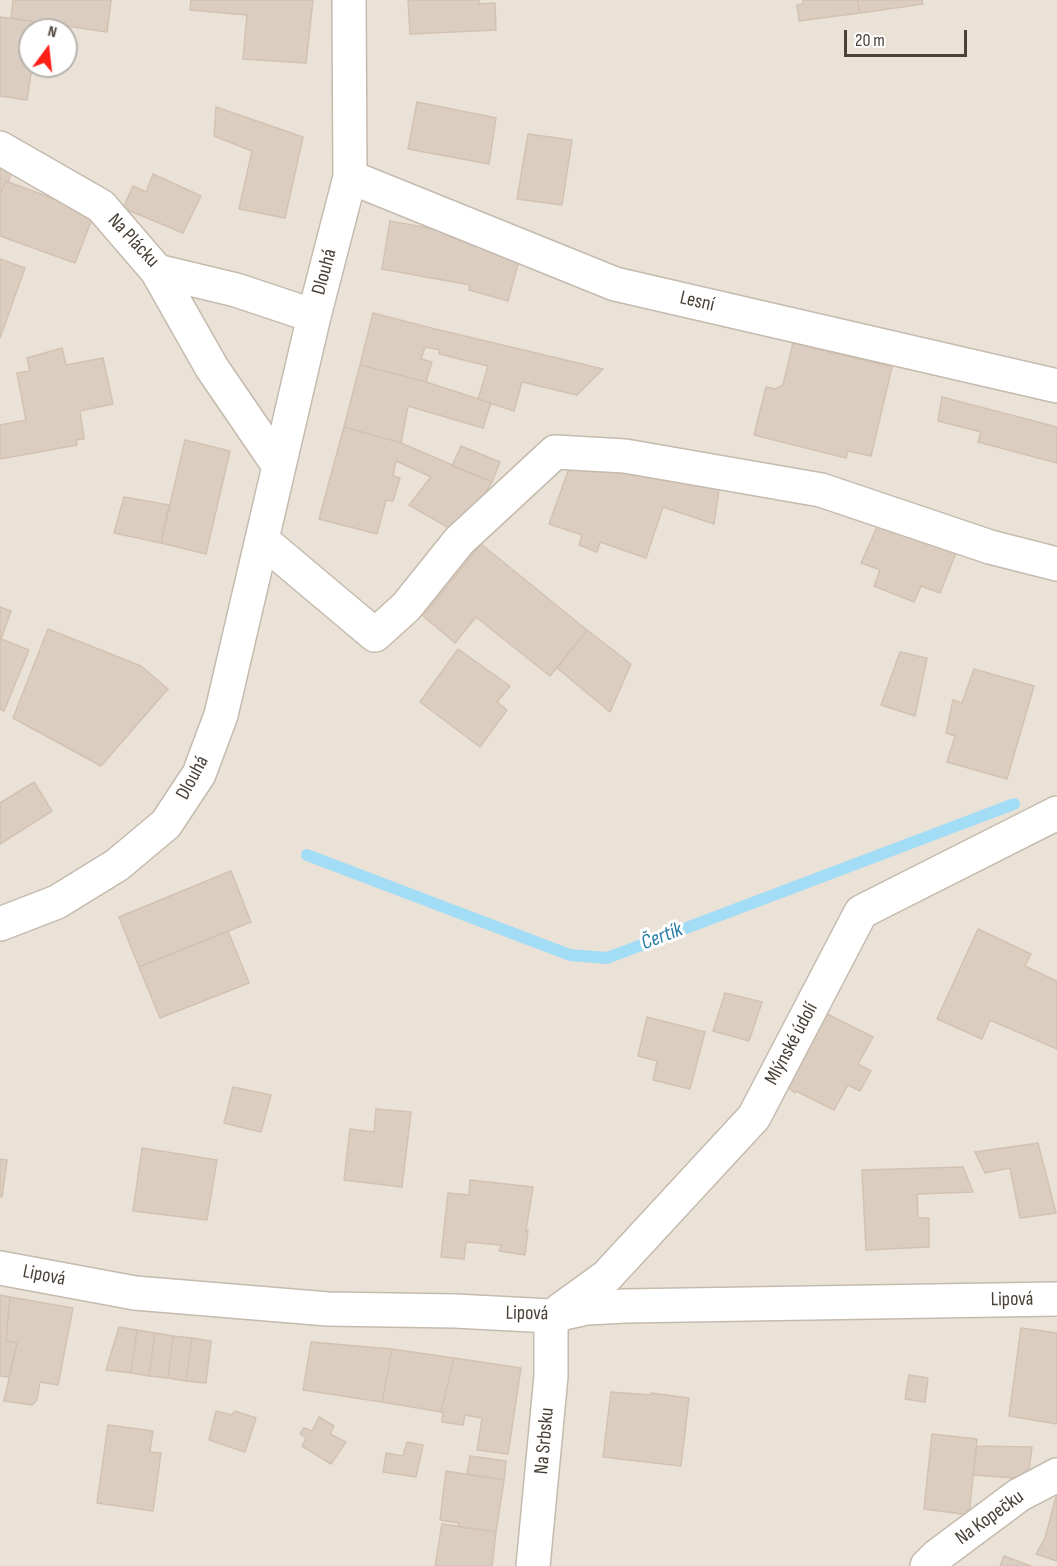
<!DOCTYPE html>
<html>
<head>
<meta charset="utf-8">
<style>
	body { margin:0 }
	#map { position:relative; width:1057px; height:1566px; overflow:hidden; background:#f5f1e9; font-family:"Sofia Sans Condensed",sans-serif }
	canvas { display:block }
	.north { position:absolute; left:18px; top:18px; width:60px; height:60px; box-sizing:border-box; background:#fff; border:2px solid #b7b3af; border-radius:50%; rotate:15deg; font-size:16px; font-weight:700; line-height:24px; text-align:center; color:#4a4137 }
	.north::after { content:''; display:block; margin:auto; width:21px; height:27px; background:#ff2117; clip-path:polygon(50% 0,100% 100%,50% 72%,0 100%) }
	.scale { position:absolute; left:844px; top:30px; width:123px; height:27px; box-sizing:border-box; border:3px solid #4a4137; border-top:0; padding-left:8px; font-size:18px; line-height:21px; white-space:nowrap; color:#4a4137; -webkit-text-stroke:4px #fff; paint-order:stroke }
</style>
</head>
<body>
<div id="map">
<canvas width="1057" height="1566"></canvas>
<div class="north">N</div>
<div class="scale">20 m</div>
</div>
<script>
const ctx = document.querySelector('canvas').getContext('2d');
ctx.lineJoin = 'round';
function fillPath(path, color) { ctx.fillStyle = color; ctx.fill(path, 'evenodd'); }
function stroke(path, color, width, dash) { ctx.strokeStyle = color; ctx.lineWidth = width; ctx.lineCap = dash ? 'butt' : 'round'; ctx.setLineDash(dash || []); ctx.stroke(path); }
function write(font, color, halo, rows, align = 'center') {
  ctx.font = font + ' "Sofia Sans Condensed",sans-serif'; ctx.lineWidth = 6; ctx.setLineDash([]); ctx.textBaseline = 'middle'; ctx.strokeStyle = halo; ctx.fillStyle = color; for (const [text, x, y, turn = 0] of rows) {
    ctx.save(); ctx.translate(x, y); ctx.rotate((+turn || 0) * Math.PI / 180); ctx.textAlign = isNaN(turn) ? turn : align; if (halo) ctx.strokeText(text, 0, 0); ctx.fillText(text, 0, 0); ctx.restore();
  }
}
fillPath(new Path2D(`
	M 0,0 L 1057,0 L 1057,1566 L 0,1566 ZM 30,30 L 66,30 L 66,66 L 30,66 Z`), '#eae2d7');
stroke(new Path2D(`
	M 307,855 L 570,955 L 607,958 L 1014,804`), '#a3dcf5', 12);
const building = new Path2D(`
	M 13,0 L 111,0 L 107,32 L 11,18 Z
	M 191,0 L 313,0 L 306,63 L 243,59 L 247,15 L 190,10 Z
	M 408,0 L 479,0 L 479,4 L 495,3 L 496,30 L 410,34 Z
	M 803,0 L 857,0 L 860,13 L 799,21 L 797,5 L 803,4 Z
	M 857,0 L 922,0 L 923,4 L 860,13 Z
	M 0,17 L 38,22 L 37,30 L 30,30 L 30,66 L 32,66 L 27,100 L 0,96 Z
	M 417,102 L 496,118 L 489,164 L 408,149 Z
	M 216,107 L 303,137 L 285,218 L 239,209 L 252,151 L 214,136 Z
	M 528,134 L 572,140 L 562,205 L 517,199 Z
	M 0,158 L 15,163 L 8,182 L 6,181 L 0,195 Z
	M 153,174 L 201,196 L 183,233 L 123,208 L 133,186 L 146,192 Z
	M 6,181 L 94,214 L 75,263 L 0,236 L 0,195 Z
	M 390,221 L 478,237 L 521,253 L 508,301 L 469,290 L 470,285 L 382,269 Z
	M 0,259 L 25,268 L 0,338 Z
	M 373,313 L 431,328 L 603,369 L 577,395 L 522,382 L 514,411 L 478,399 L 488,366 L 439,354 L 440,350 L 425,347 L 421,359 L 432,362 L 426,382 L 360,365 Z
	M 793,343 L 892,367 L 871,456 L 848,451 L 846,458 L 754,435 L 766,387 L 775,389 L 783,385 Z
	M 62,348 L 66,365 L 103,358 L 113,404 L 80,411 L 84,439 L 76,440 L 77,445 L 0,459 L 0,425 L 26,420 L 17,373 L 30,371 L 27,358 Z
	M 360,365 L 426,382 L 491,403 L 483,428 L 408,406 L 401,443 L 344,427 Z
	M 942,397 L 1057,427 L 1057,463 L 978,442 L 981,432 L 938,421 Z
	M 344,427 L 401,443 L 492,482 L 472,513 L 456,532 L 409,505 L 431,477 L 396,461 L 393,476 L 400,478 L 393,501 L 386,500 L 377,534 L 319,519 Z
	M 185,440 L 230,451 L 206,554 L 161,543 Z
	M 461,446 L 500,462 L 492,482 L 452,466 Z
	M 571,463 L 720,483 L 714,524 L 663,507 L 646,558 L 600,542 L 597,552 L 579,545 L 582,535 L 549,524 Z
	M 124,497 L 169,505 L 161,543 L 114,533 Z
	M 880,520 L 958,548 L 940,593 L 921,586 L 914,602 L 874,586 L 880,570 L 861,563 Z
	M 481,544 L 587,630 L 550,676 L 476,617 L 455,643 L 423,616 Z
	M 0,607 L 11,611 L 1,639 L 29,650 L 4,711 L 0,709 Z
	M 48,629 L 141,666 L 168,689 L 101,766 L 13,718 Z
	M 587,630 L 631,664 L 610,712 L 557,668 Z
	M 458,649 L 510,686 L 497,702 L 507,710 L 480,747 L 420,702 Z
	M 900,652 L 927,658 L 915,716 L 881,705 Z
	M 974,669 L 1034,686 L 1007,779 L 947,762 L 955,736 L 946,733 L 953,700 L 962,703 Z
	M 34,782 L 52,811 L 0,844 L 0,803 Z
	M 231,871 L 251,922 L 139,967 L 119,917 Z
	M 978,929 L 1031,954 L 1025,966 L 1057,981 L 1057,1049 L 990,1020 L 982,1039 L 937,1019 Z
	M 228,931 L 249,983 L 160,1018 L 139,967 Z
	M 725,993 L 762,1002 L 749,1041 L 713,1031 Z
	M 823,1012 L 873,1037 L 858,1064 L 871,1071 L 860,1091 L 848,1085 L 834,1110 L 796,1091 L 795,1093 L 786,1086 Z
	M 647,1017 L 705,1032 L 690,1089 L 653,1080 L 657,1061 L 638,1056 Z
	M 233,1087 L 271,1095 L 261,1132 L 224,1123 Z
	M 376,1109 L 411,1112 L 402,1187 L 344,1180 L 350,1129 L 374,1132 Z
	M 1038,1143 L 1056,1213 L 1020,1218 L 1010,1168 L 985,1173 L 975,1152 Z
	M 142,1148 L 217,1160 L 207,1220 L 133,1211 Z
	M 0,1159 L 7,1160 L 2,1197 L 0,1197 Z
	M 963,1167 L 973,1192 L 917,1194 L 918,1218 L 929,1218 L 929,1247 L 866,1250 L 862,1170 Z
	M 470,1180 L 533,1187 L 526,1231 L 528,1230 L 525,1255 L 499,1251 L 501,1245 L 466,1242 L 464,1259 L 441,1257 L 448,1193 L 469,1195 Z
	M 0,1295 L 10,1297 L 6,1341 L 17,1343 L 9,1377 L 0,1376 Z
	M 10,1297 L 73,1308 L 58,1385 L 40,1382 L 37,1400 L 32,1405 L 4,1401 L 17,1343 L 6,1341 Z
	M 119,1327 L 137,1330 L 131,1373 L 106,1370 Z
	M 1021,1328 L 1057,1333 L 1057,1424 L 1009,1416 Z
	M 137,1330 L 155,1333 L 149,1376 L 131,1373 Z
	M 155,1333 L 173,1336 L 168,1378 L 149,1376 Z
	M 173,1336 L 192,1338 L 186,1381 L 168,1378 Z
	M 192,1338 L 211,1341 L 206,1383 L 186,1381 Z
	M 311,1342 L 392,1349 L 382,1402 L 303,1390 Z
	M 392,1349 L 454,1358 L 441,1412 L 382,1402 Z
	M 454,1358 L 521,1368 L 508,1454 L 477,1450 L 482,1418 L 465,1415 L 463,1425 L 442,1422 L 443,1412 L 441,1412 Z
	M 909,1375 L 928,1378 L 925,1402 L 905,1399 Z
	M 611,1392 L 651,1395 L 651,1393 L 689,1398 L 681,1466 L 603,1457 Z
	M 216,1411 L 232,1415 L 235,1411 L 256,1418 L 245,1452 L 209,1440 Z
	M 319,1417 L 334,1426 L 330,1434 L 346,1442 L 331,1464 L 302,1446 L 306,1438 L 300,1434 L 304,1428 L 312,1431 Z
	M 108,1425 L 153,1431 L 150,1452 L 161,1453 L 153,1511 L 97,1503 Z
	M 932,1434 L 977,1439 L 969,1515 L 924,1509 Z
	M 407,1442 L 423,1445 L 416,1477 L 383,1472 L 386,1453 L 403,1456 Z
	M 977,1446 L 1032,1447 L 1028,1479 L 973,1475 Z
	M 470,1456 L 506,1461 L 504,1480 L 467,1474 Z
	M 446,1471 L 504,1480 L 496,1532 L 458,1527 L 459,1523 L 440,1520 Z
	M 1057,1493 L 1057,1561 L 1036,1554 L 1045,1538 Z
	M 442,1524 L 496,1532 L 492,1566 L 435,1566 Z
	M 1004,1556 L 1031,1566 L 1000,1566 Z`);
fillPath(building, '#dbcec1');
stroke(building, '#d3c2b1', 1.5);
const minor = new Path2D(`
	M 0,148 L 101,206 L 157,271 L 236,290 L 314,316
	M 350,177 L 615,284 L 1057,386
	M 157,271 L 212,368 L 279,466
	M 262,540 L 375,635 L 406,607 L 459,541 L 555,452 L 625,456 L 821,490 L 990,547 L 1057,564
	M 0,924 L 57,902 L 117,865 L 166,824 L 199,774 L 221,715 L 314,316 L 350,177 L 349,0
	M 0,1268 L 135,1293 L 328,1309 L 455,1311 L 551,1316 L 587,1308 L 625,1306 L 1057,1299
	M 560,1310 L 607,1276 L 754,1117 L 861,912 L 1057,813
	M 533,1566 L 551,1376 L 551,1316
	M 927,1566 L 937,1556 L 1019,1495 L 1057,1475`);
stroke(minor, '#c5baae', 36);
stroke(minor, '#fff', 33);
write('20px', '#4a4137', '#fff', [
	["Na Plácku",133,241,47],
	["Dlouhá",325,272,-75],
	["Lesní",697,302,13],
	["Dlouhá",193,778,-62],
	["Mlýnské údolí",792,1044,-62],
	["Lipová",44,1276,11],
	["Lipová",1012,1300,-1],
	["Lipová",527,1314,1],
	["Na Srbsku",545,1441,-85],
	["Na Kopečku",990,1518,-36]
]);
write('italic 21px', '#257ba3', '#fff', [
	["Čertík",662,937,-21]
]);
</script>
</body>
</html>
